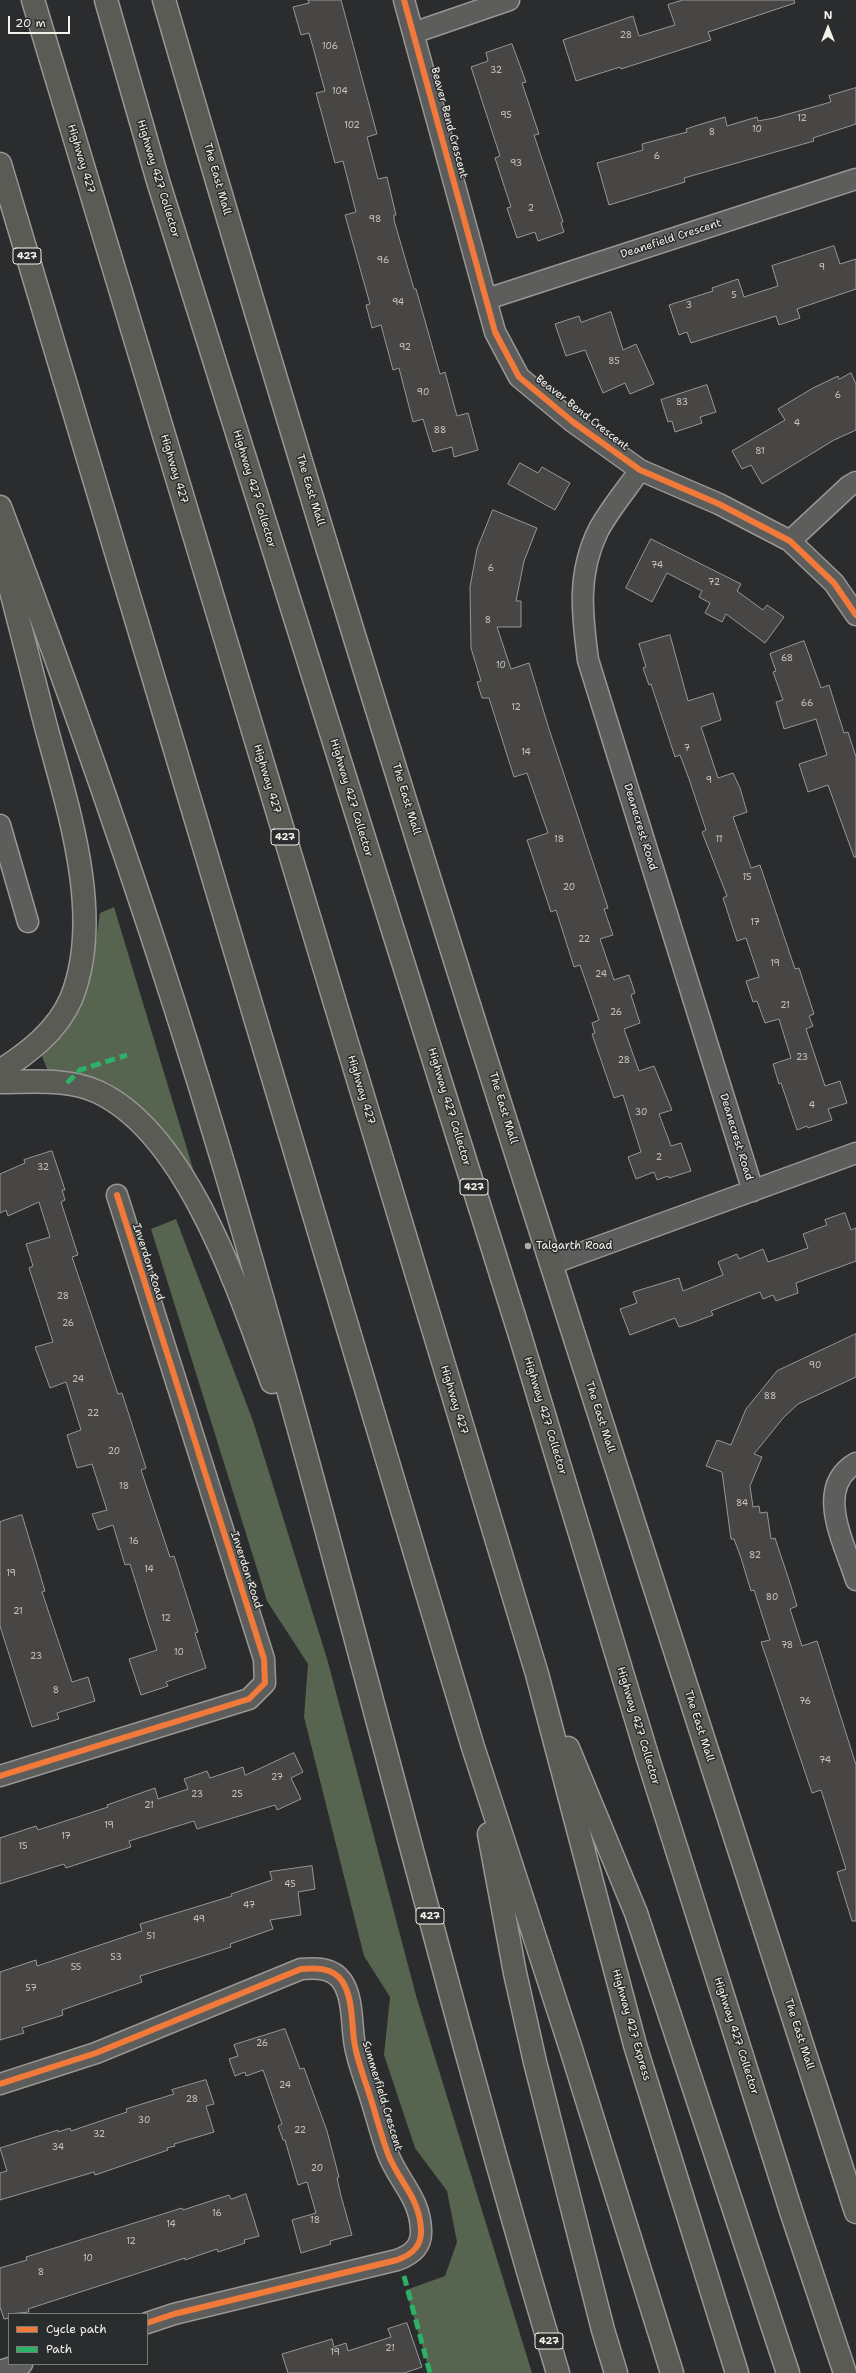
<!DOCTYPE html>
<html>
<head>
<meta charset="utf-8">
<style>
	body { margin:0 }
	#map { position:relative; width:856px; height:2373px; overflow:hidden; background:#2b2c2d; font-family:"Shantell Sans",sans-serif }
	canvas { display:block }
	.legend { position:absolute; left:8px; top:2313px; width:140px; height:52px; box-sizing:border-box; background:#2a2d2e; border:1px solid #7b7b78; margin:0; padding:5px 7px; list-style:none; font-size:12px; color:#f4f1e8 }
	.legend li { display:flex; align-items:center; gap:8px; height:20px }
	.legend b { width:20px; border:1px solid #7b7b78 }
	.north { position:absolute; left:808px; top:8px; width:40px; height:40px; -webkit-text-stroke:3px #2a2d2e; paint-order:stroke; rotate:0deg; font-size:11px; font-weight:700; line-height:16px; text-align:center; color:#f4f1e8 }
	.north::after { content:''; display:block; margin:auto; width:14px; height:18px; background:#f4f1e8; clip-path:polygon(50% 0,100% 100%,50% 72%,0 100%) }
	.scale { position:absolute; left:8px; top:16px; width:62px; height:18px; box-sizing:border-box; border:2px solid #f4f1e8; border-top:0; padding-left:5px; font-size:12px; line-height:14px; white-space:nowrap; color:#f4f1e8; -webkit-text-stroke:3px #2a2d2e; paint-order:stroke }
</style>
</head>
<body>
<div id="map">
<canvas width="856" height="2373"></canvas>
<ul class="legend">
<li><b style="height:5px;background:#f17a3a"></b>Cycle path</li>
<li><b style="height:5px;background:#2db169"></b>Path</li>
</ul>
<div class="north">N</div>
<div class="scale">20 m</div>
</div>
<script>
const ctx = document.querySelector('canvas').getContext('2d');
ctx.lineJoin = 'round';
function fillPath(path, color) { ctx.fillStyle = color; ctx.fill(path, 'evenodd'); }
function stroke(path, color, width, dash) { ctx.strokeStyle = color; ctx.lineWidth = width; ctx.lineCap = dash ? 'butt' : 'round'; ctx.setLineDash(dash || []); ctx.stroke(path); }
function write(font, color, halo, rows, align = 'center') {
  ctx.font = font + ' "Shantell Sans",sans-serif'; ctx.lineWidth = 3; ctx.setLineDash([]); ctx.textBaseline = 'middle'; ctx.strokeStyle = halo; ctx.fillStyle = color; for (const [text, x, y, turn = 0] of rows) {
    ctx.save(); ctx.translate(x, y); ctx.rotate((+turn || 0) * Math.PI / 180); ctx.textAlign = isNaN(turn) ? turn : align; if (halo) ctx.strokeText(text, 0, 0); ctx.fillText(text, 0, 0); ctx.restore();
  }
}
fillPath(new Path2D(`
	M 114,907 L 194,1172 L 150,1119 L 109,1083 L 48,1071 L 41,1054 L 74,1017 L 92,967 L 100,913 Z
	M 176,1219 L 253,1421 L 328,1662 L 417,1999 L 532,2373 L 430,2373 L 406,2290 L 445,2276 L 457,2242 L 447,2191 L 415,2148 L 384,2055 L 390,1997 L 364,1956 L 304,1717 L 308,1664 L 267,1601 L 151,1229 Z`), '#576450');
const building = new Path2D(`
	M 308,0 L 341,0 L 377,134 L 367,137 L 378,179 L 387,177 L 396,215 L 394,215 L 394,220 L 407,265 L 414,289 L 416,289 L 440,374 L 445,372 L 457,416 L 468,413 L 478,450 L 454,457 L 452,447 L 433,452 L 423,419 L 413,422 L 399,368 L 393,370 L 381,325 L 372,328 L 366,305 L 370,304 L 345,215 L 356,212 L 343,161 L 335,163 L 316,93 L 325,91 L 309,33 L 301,35 L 293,7 L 309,3 Z
	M 683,0 L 794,0 L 795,3 L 708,32 L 711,40 L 621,69 L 620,67 L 576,81 L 563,40 L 633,16 L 639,36 L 675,25 L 668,5 Z
	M 512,44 L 526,82 L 522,83 L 539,134 L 534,135 L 563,222 L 561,223 L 564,232 L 538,241 L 535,232 L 517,238 L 507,208 L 511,207 L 495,158 L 500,156 L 471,67 L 488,61 L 486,53 Z
	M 856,88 L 856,124 L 813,138 L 814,141 L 684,178 L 685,182 L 609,205 L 597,163 L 643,150 L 642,144 L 687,132 L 686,129 L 695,126 L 725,117 L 727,126 L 757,117 L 758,121 L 774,118 L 831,102 L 829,96 Z
	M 834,246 L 840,264 L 856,259 L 856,289 L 797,309 L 800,318 L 779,325 L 776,316 L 691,343 L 687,332 L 679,335 L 669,305 L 713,291 L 712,288 L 738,279 L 744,297 L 778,286 L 772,266 Z
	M 611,312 L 623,350 L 636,344 L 654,384 L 630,394 L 625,383 L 603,393 L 585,350 L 566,356 L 555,324 L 579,316 L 581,322 Z
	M 851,373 L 856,384 L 856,430 L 834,440 L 762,484 L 751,465 L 742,469 L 732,451 L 785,420 L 778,409 L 813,388 L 838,376 L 839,379 Z
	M 707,385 L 716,412 L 700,417 L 702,423 L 675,432 L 672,421 L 668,422 L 661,400 Z
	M 520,463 L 538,473 L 542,467 L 570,483 L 555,510 L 508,484 Z
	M 493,510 L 537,528 L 524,561 L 516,601 L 521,601 L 521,627 L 497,627 L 511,669 L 529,663 L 549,729 L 608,908 L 604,909 L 613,935 L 600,939 L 614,980 L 629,975 L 635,993 L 631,995 L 640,1023 L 624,1029 L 639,1071 L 654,1066 L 672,1110 L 659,1114 L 671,1146 L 681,1143 L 691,1171 L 669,1178 L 668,1176 L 657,1180 L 654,1172 L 636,1179 L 628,1157 L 641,1152 L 623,1095 L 614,1098 L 592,1034 L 595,1033 L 592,1023 L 599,1020 L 580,965 L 574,967 L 556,910 L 551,912 L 527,840 L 548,833 L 527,773 L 514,777 L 489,698 L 482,698 L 477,682 L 481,681 L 471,648 L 470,587 L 477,549 Z
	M 651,539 L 741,584 L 737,591 L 763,610 L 767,605 L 784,617 L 765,643 L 726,614 L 722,622 L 705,613 L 710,603 L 699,597 L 702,591 L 667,573 L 652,602 L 626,588 Z
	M 670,635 L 688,701 L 713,693 L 721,720 L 701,727 L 718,778 L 733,773 L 740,788 L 747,812 L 733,817 L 751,868 L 760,865 L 795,969 L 799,968 L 814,1014 L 809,1016 L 813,1026 L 806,1029 L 825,1086 L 840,1081 L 847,1103 L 828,1109 L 832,1120 L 808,1128 L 807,1126 L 797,1130 L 781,1083 L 779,1084 L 773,1064 L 791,1058 L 779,1019 L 765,1023 L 757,1001 L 753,1002 L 746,981 L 759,977 L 746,938 L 737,941 L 723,898 L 727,896 L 702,832 L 706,830 L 689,779 L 680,755 L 675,757 L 651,684 L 649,685 L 643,668 L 646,667 L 639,644 Z
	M 804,641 L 821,688 L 829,685 L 844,733 L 848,732 L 856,757 L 856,857 L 854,857 L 828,785 L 808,792 L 799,764 L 827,755 L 816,719 L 784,729 L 776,702 L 783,700 L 773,672 L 776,671 L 770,654 Z
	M 52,1151 L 65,1190 L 62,1190 L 65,1200 L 61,1202 L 78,1255 L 72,1257 L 118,1394 L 122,1393 L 146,1468 L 141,1470 L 170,1557 L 174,1556 L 198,1632 L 195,1633 L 206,1668 L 166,1682 L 168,1686 L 141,1695 L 129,1659 L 157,1650 L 147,1619 L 130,1564 L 125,1565 L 113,1525 L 98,1530 L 92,1514 L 107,1510 L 92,1464 L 77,1468 L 67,1435 L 81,1430 L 66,1382 L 50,1388 L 35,1347 L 53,1342 L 29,1268 L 33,1266 L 26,1244 L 50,1237 L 39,1202 L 8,1216 L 6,1210 L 0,1213 L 0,1174 L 25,1163 L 24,1160 Z
	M 845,1213 L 851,1230 L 856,1228 L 856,1261 L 796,1283 L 798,1293 L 776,1301 L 773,1295 L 763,1299 L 760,1292 L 711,1311 L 713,1315 L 689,1324 L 679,1327 L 675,1318 L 630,1335 L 620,1309 L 637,1303 L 633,1292 L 679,1278 L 683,1291 L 723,1275 L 718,1262 L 737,1254 L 739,1259 L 763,1249 L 768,1262 L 808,1248 L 803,1234 L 827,1225 L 825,1220 Z
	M 856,1334 L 856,1377 L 798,1404 L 784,1417 L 754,1454 L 762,1457 L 750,1486 L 753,1507 L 759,1506 L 760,1513 L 767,1512 L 771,1539 L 775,1538 L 790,1583 L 797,1606 L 790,1609 L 802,1646 L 817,1641 L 856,1765 L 856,1921 L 852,1921 L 837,1872 L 846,1869 L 821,1790 L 812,1793 L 761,1642 L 770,1640 L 754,1590 L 751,1591 L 741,1558 L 734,1539 L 731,1539 L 722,1472 L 706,1466 L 717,1440 L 731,1445 L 746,1409 L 777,1371 Z
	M 22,1515 L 45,1591 L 42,1592 L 72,1682 L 88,1677 L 95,1701 L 57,1713 L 59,1719 L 32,1727 L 0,1626 L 0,1522 Z
	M 294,1753 L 303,1772 L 291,1778 L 301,1799 L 277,1810 L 275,1805 L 197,1829 L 194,1821 L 129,1841 L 131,1847 L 90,1860 L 66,1868 L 64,1864 L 0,1884 L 0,1838 L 36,1826 L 38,1830 L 108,1807 L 107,1805 L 155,1788 L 158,1799 L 188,1789 L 184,1779 L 207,1771 L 210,1778 L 243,1767 L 245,1775 Z
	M 312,1866 L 315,1889 L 298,1892 L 301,1915 L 270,1920 L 273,1929 L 230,1944 L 231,1947 L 140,1976 L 142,1982 L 62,2010 L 63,2015 L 22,2028 L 24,2033 L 0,2040 L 0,1972 L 36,1960 L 37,1966 L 142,1931 L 140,1924 L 232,1896 L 231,1894 L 272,1880 L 270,1872 Z
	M 285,2029 L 300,2069 L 304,2068 L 327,2131 L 339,2177 L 337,2178 L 341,2196 L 352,2235 L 330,2241 L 331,2244 L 301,2253 L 292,2220 L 316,2213 L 307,2182 L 298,2185 L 285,2140 L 283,2140 L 278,2126 L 282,2124 L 263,2070 L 246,2076 L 245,2072 L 235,2076 L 229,2059 L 238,2056 L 234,2045 Z
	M 206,2080 L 214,2104 L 206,2106 L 214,2132 L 174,2144 L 175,2146 L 167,2148 L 168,2150 L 95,2175 L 94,2172 L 0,2200 L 0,2173 L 7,2171 L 0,2148 L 58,2130 L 58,2132 L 70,2128 L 71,2131 L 127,2112 L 126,2109 L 174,2094 L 172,2090 Z
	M 246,2194 L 259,2236 L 244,2240 L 245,2243 L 218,2252 L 217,2249 L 185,2260 L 185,2258 L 28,2309 L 29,2312 L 9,2314 L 9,2318 L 4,2319 L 0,2307 L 0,2268 L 27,2260 L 26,2257 L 182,2208 L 183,2210 L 229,2195 L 231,2199 Z
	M 407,2323 L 422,2367 L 404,2373 L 288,2373 L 282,2354 L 332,2339 L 334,2347 L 346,2343 L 348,2351 L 391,2337 L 388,2329 Z`);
fillPath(building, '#484644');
stroke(building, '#979796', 1);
const minor = new Path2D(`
	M 404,0 L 495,332 L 519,377 L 573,422 L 640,470 L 719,504 L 790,541 L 834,583 L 856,615
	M 413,33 L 509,0
	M 487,299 L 856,179
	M 640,470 C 626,490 609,510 598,531 C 577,574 582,614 588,660 L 753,1191
	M 790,541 L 849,486 L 856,482
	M 0,825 L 28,922
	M 551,1264 L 856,1153
	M 856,1463 C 813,1488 845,1544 856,1580
	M 0,1776 L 249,1699 L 265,1683 L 264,1659 L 117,1195
	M 0,2084 L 96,2053 L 301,1969 C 316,1968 332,1967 342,1981 C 354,1999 351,2026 355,2046 C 358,2063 365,2080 370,2096 C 376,2115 381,2135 388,2154 C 399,2182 420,2198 421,2230 C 422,2247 411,2255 397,2260 L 174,2314 L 147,2323
	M 0,2371 L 22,2364`);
const major = new Path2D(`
	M 164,0 C 379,742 619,1477 856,2212`);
const highway = new Path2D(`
	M 33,0 L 537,1674 L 635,2045 L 737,2373
	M 106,0 L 158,181 L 519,1332 L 650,1765 L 791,2211 L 845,2373
	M 0,164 L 473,1747 L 571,2049 L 672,2373
	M 0,507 C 81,721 156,937 221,1156 C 341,1559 437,1970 558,2373
	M 0,548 C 15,606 30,665 45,723 C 67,806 105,916 71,999 C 57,1031 28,1053 0,1071
	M 0,1082 C 32,1082 68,1078 98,1092 C 188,1134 240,1294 272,1382
	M 568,1748 L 636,1913 L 788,2373
	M 489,1834 L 515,1973 L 535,2062 L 603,2330 L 616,2373`);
stroke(minor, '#979796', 23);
stroke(major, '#979796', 25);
stroke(highway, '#979796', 25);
stroke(minor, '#5d5d5c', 20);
stroke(major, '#5a5b55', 22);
stroke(highway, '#5a5b55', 22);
stroke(new Path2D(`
	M 67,1083 L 80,1070 L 127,1055
	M 404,2276 L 430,2373`), '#2db169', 5, [10, 5]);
stroke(new Path2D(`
	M 404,0 L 495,332 L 519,377 L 573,422 L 640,470 L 719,504 L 790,541 L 834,583 L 856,615
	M 0,1776 L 249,1699 L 265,1683 L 264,1659 L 117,1195
	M 0,2084 L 96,2053 L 301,1969 C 316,1968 332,1967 342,1981 C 354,1999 351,2026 355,2046 C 358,2063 365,2080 370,2096 C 376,2115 381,2135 388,2154 C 399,2182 420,2198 421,2230 C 422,2247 411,2255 397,2260 L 174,2314 L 147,2323`), '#f17a3a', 6);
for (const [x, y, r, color] of [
	[528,1246,4,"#aeaca7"]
]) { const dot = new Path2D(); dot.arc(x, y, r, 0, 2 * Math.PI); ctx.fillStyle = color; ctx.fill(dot); stroke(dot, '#2a2d2e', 1.5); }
write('9px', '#c9c6bf', null, [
	["28",626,36],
	["106",330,47],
	["32",496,71],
	["104",340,92],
	["95",506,116],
	["12",802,119],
	["102",352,126],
	["10",757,130],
	["8",712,133],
	["6",657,157],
	["93",516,164],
	["2",531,209],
	["98",375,220],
	["96",383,261],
	["9",822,268],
	["5",734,296],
	["94",398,303],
	["3",689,306],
	["92",405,348],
	["85",614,362],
	["90",423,393],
	["6",838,396],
	["83",682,403],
	["4",797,424],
	["88",440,431],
	["81",760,452],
	["74",657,566],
	["6",491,569],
	["72",714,583],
	["8",488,621],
	["68",787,659],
	["10",501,666],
	["66",807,704],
	["12",516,708],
	["7",687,749],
	["14",526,753],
	["9",709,781],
	["18",559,840],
	["11",719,840],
	["15",747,878],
	["20",569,888],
	["17",755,923],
	["22",584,940],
	["19",775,964],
	["24",601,975],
	["21",785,1006],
	["26",616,1013],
	["23",802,1058],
	["28",624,1061],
	["4",812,1106],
	["30",641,1113],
	["2",659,1158],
	["32",43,1168],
	["28",63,1297],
	["26",68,1324],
	["90",815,1366],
	["24",78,1380],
	["88",770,1397],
	["22",93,1414],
	["20",114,1452],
	["18",124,1487],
	["84",742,1504],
	["16",134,1542],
	["82",755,1556],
	["14",149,1570],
	["19",11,1574],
	["80",772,1598],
	["21",18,1612],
	["12",166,1619],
	["78",787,1646],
	["10",179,1653],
	["23",36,1657],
	["8",56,1691],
	["76",805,1702],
	["74",825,1761],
	["27",277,1778],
	["23",197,1795],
	["25",237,1795],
	["21",149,1806],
	["19",109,1826],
	["17",66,1837],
	["15",23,1847],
	["45",290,1885],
	["47",249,1906],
	["49",199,1920],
	["51",151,1937],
	["53",116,1958],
	["55",76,1968],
	["57",31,1989],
	["26",262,2044],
	["24",285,2086],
	["28",192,2100],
	["30",144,2121],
	["22",300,2131],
	["32",99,2135],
	["34",58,2148],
	["20",317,2169],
	["16",217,2214],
	["18",315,2221],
	["14",171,2225],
	["12",131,2242],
	["10",88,2259],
	["8",41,2273],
	["21",390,2349],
	["19",335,2353]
]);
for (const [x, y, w] of [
	[27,256,28],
	[285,837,28],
	[474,1187,28],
	[430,1916,28],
	[549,2341,28]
]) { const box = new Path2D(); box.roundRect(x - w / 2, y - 8, w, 16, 3); ctx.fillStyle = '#2a2d2e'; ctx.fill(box); stroke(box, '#f4f1e8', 1); }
write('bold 10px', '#f4f1e8', null, [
	["427",27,256],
	["427",285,837],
	["427",474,1187],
	["427",430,1916],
	["427",549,2341]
]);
write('11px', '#f4f1e8', '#2a2d2e', [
	["Beaver Bend Crescent",449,123,75],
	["Highway 427",81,159,73],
	["Highway 427 Collector",158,179,73],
	["The East Mall",217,179,74],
	["Deanefield Crescent",671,239,-18],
	["Beaver Bend Crescent",582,413,38],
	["Highway 427",174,469,73],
	["Highway 427 Collector",254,489,73],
	["The East Mall",310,490,73],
	["Highway 427",267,779,73],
	["Highway 427 Collector",351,798,73],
	["The East Mall",406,799,73],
	["Deanecrest Road",640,827,73],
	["Highway 427",361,1090,73],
	["Highway 427 Collector",449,1107,73],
	["The East Mall",503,1108,73],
	["Deanecrest Road",736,1137,73],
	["Inverdon Road",148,1262,72],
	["Highway 427",454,1400,73],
	["Highway 427 Collector",545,1416,73],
	["The East Mall",600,1417,72],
	["Inverdon Road",246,1570,72],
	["Highway 427 Collector",638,1726,73],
	["The East Mall",699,1726,72],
	["Highway 427 Express",631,2025,74],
	["The East Mall",799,2034,72],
	["Highway 427 Collector",736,2036,72],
	["Summerfield Crescent",382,2096,73]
]);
write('11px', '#f4f1e8', '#2a2d2e', [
	["Talgarth Road",536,1246]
], 'left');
</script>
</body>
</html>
